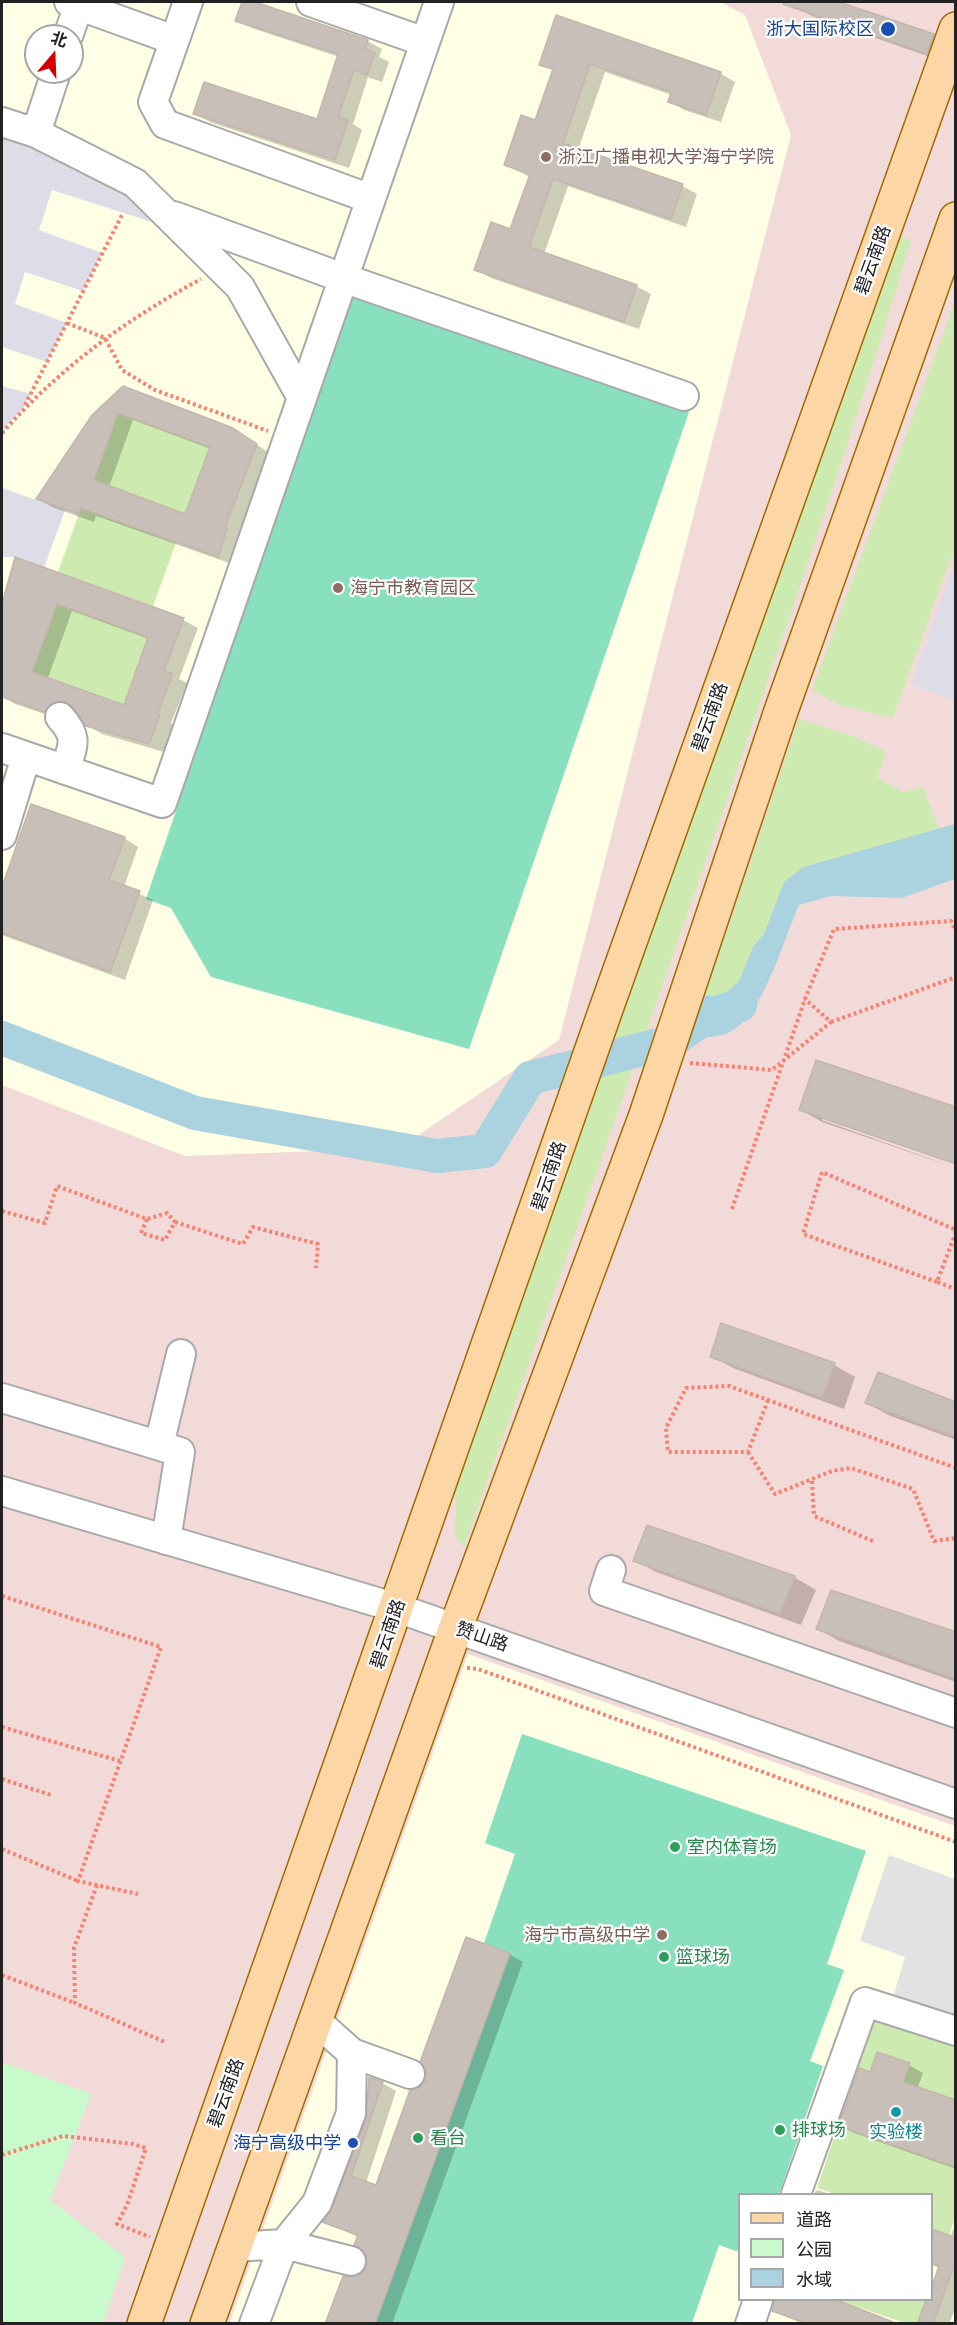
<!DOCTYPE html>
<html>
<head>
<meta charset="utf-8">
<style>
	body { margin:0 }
	#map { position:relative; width:957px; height:2325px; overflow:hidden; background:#f2efe9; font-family:"Asap Condensed","Noto Sans SC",sans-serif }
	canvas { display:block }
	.frame { position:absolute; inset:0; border:3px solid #222; pointer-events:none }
	.legend { position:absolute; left:738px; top:2193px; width:195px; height:108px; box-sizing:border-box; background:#fff; border:2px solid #a7a7a7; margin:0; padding:8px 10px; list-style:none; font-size:18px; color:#222 }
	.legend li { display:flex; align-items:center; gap:12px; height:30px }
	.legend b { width:30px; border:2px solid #a7a7a7 }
	.north { position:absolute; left:24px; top:24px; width:60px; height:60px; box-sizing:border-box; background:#fff; border:2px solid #a7a7a7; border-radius:50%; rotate:19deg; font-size:16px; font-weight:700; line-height:24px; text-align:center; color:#222 }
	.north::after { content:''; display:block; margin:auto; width:21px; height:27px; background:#d40000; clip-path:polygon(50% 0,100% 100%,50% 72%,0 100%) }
</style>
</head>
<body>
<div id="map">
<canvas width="957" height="2325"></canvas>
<div class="frame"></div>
<ul class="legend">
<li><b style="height:8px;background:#fcd6a4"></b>道路</li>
<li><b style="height:16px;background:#c8facc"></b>公园</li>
<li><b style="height:16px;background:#aad3df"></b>水域</li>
</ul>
<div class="north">北</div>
</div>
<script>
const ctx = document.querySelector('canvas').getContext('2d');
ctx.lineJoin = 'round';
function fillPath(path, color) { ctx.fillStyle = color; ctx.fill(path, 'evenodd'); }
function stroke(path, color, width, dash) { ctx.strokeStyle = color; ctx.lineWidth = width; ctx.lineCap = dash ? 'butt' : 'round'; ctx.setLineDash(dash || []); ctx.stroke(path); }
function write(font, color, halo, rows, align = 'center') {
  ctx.font = font + ' "Asap Condensed","Noto Sans SC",sans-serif'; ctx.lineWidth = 4.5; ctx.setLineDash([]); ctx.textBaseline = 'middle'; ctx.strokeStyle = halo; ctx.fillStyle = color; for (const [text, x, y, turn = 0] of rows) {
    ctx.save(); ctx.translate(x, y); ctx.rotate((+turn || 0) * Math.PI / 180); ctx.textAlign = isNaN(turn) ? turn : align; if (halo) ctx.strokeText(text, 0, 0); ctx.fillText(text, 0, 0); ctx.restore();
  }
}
fillPath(new Path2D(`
	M 2,2 L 955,2 L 955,2323 L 2,2324 ZM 36,36 L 72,36 L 72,72 L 36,72 ZM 740,2194 L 932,2194 L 932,2300 L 740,2300 Z`), '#f2dad9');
fillPath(new Path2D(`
	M 2,2 L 720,2 L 745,15 L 791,135 L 559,1040 L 399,1148 L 185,1156 L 2,1085 ZM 36,36 L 72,36 L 72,72 L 36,72 Z
	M 468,1654 L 955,1826 L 955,2323 L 229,2324 ZM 740,2194 L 932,2194 L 932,2300 L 740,2300 Z`), '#ffffe5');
fillPath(new Path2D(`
	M 896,236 L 911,240 C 856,426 792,610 729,794 C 642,1045 553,1296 464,1547 C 447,1533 459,1517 456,1499 L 453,1497 Z
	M 955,302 L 955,547 L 893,718 L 837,704 L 812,690 Z
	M 118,413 L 210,447 L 185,514 L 94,480 Z
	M 81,508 L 176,543 L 153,606 L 58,572 Z
	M 57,604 L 148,637 L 124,705 L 32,672 Z
	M 799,719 L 855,737 L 886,752 L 877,778 L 903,792 L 923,787 L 939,829 L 803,867 L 784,882 L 764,934 L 753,947 L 739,981 L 722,997 L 705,995 Z
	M 894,1994 L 955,2015 L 955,2100 L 903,2082 L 910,2063 L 870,2072 L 853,2066 L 875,2005 L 889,2010 Z
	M 838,2126 L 955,2167 L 955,2217 L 949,2236 L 932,2229 L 932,2194 L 835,2194 L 817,2188 Z
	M 837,2300 L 926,2300 L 917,2324 L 905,2323 Z`), '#cdebb0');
fillPath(new Path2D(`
	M 2,2062 L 91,2094 L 50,2200 L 125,2257 L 103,2323 L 2,2323 Z`), '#c8facc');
fillPath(new Path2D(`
	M 352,294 L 689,412 L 469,1049 L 211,977 L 171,908 L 146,899 Z
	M 522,1734 L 866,1851 L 827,1964 L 844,1970 L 810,2061 L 823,2066 L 779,2194 L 740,2194 L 739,2252 L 719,2245 L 692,2323 L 375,2324 L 510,1953 L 484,1943 L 515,1854 L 485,1843 Z`), '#88e0be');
fillPath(new Path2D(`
	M 889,1855 L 955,1879 L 955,2015 L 894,1994 L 905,1957 L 860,1941 Z`), '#e2e2e2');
fillPath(new Path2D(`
	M 2,122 L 36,133 L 186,233 L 52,190 L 39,230 L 102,253 L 83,291 L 25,272 L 15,304 L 67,323 L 47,362 L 2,347 Z
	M 2,386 L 31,394 L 22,410 L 6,426 L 2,440 Z
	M 2,488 L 65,510 L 44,568 L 15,557 L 2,557 Z
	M 955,562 L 955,700 L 911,685 Z`), '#dddde8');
fillPath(new Path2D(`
	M 955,824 L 955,879 L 902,898 L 831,896 L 799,905 C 784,939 765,1007 736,1028 C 723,1038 707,1038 692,1036 L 705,995 L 722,997 L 739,981 L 753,947 L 764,934 L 784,882 L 803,867 Z`), '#aad3df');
fillPath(new Path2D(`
	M 243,2 L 367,41 L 382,49 L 379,57 L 389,62 L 382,82 L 368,77 L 353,124 L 362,130 L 349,168 L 210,122 L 195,113 L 318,121 L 339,57 L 252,28 L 237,20 Z
	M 800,2 L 835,2 L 934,35 L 948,44 L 942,61 L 812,16 L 798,8 Z
	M 557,16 L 720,73 L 735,82 L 721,122 L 684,110 L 670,101 L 672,95 L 605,72 L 578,150 L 682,186 L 697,194 L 686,227 L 568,186 L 544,254 L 636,286 L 651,294 L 639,329 L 491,278 L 476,269 L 511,231 L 530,177 L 506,165 L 536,122 L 554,71 L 541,64 Z
	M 123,388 L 248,439 L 271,454 L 239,536 L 241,537 L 232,564 L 96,516 L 94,522 L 52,507 L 38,499 ZM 133,420 L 211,449 L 186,516 L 109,487 Z
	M 16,559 L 183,620 L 198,628 L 179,679 L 187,683 L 171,723 L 174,725 L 164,752 L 102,734 L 87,725 L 77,710 L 65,712 L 60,719 L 15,704 L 2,696 L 2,610 ZM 72,611 L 149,639 L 125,707 L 48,678 Z
	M 32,806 L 124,838 L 138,847 L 124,887 L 153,900 L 125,980 L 2,935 L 2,892 Z
	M 801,1110 L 822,1116 L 822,1120 L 956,1168 L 822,1122 Z
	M 712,1356 L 834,1365 L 855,1377 L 844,1409 L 733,1368 Z
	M 867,1403 L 956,1403 L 956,1440 L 888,1415 Z
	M 648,1527 L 794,1577 L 816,1590 L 801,1625 L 656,1572 L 635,1560 Z
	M 818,1629 L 956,1634 L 956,1682 L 839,1641 Z
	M 509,1954 L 523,1962 L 392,2324 L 327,2324 L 356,2278 L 364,2273 L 369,2265 L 358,2237 L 325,2222 L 334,2210 L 382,2083 L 396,2091 L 366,2183 L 377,2187 L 421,2088 Z
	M 909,2065 L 923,2073 L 917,2089 L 956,2102 L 956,2169 L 854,2133 L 840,2125 L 871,2074 Z
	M 817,2190 L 830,2194 L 814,2194 Z
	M 956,2222 L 956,2307 L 949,2324 L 919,2324 L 928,2300 L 932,2300 L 932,2290 L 940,2268 L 932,2265 L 932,2231 L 950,2238 Z
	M 777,2300 L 833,2300 L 900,2324 L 803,2324 L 774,2310 Z`), '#0003');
stroke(new Path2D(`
	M 2,1038 L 195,1113 L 437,1156 L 485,1151 L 530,1078 L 670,1042 L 706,1017 L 740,1005`), '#aad3df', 34);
const building = new Path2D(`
	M 242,2 L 255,2 L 368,40 L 365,49 L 375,53 L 367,75 L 354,70 L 338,117 L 348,120 L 335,160 L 193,114 L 204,82 L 317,119 L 338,54 L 235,21 Z
	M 783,2 L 839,2 L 934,34 L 927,54 L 783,4 Z
	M 556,15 L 721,72 L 706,115 L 668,102 L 671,92 L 590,64 L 563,143 L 683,184 L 671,219 L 553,179 L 529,247 L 637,285 L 624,322 L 474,270 L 491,222 L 510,229 L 530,174 L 504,165 L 521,115 L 535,120 L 553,69 L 539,65 Z
	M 123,386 L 233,428 L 257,444 L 225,527 L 227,528 L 218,557 L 81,508 L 79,514 L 36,499 L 92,415 ZM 118,413 L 210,447 L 185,514 L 94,480 Z
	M 15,557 L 184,618 L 164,671 L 173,674 L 157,714 L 160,715 L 149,744 L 86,726 L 73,707 L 65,701 L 50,704 L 44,712 L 2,697 L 2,604 ZM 57,604 L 148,637 L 124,705 L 32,672 Z
	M 31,804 L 125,837 L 109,880 L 140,891 L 110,972 L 2,933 L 2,887 Z
	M 816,1060 L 956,1107 L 956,1164 L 799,1110 Z
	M 721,1323 L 835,1363 L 823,1398 L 710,1357 Z
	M 878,1372 L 956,1402 L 956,1437 L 865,1403 Z
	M 647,1525 L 795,1576 L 780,1614 L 633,1561 Z
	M 831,1590 L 956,1632 L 956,1679 L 816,1629 Z
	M 466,1937 L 510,1953 L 375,2324 L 325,2324 L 343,2276 L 356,2277 L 363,2272 L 367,2264 L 363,2250 L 354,2245 L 358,2235 L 322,2222 L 332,2209 L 366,2119 L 369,2077 L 383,2082 L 351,2176 L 376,2185 L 410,2090 L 420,2087 L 425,2080 L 426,2071 L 420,2062 Z
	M 877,2052 L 910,2063 L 903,2082 L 956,2100 L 956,2167 L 838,2126 L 859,2068 L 870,2072 Z
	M 932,2229 L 956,2238 L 956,2272 L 952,2271 L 933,2324 L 917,2324 L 926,2300 L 932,2300 L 932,2286 L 939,2266 L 932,2264 Z
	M 774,2300 L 837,2300 L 898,2324 L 808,2324 L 772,2311 Z`);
fillPath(building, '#c7bfb8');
stroke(building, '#c4b6ab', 1.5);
const minor = new Path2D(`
	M 69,2 L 174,40
	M 188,2 L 153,102 L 165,124 L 371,199
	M 311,2 L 425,42
	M 68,36 L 80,2
	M 2,122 L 36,133 L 135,183 L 240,287 L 302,398 L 162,803 L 2,748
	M 36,133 L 56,72
	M 174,216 L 343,278 L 684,396
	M 302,398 L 439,2
	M 60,717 C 79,738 73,745 65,770
	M 2,835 L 26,757
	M 2,1398 L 180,1452 L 166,1540
	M 159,1445 L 181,1354
	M 2,1491 L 397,1608 L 956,1804
	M 611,1570 L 604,1591 L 956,1713
	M 352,2053 L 410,2074
	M 796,2194 L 865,2002 L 956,2031
	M 234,2247 L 284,2244 L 351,2261
	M 254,2324 L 284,2244 L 317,2203 L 351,2113 L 352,2053 L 324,2028 L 317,2017
	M 750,2324 L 758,2300`);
const major = new Path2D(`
	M 144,2324 L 606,1009 L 956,29
	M 207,2324 L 456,1627 L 646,1115 L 781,711 L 956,219`);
stroke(minor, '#a9a9a9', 32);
stroke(major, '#a06b00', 36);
stroke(new Path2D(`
	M 67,323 L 105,338 L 122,370 L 155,390 L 268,431
	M 25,405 L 123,213
	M 2,433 C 61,367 124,321 201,279
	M 831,1022 L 956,977
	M 690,1063 L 772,1070 L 831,1022 L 805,999
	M 732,1209 L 805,999 L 834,929 L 951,921 L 956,932
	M 2,1211 L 45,1223 L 57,1186 L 147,1219 L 167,1213 L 175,1222 L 165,1240 L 141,1233 L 147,1219
	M 175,1222 L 243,1244 L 253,1227 L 318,1244 L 316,1268
	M 956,1232 L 937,1282 L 956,1289
	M 937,1282 L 803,1234 L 822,1172 L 956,1230
	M 768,1400 L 748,1452 L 668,1452 L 666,1428 L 686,1388 L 729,1386 L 956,1468
	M 748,1452 L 775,1494 L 832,1471 L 851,1468 L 913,1489 L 934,1541 L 956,1538
	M 812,1481 L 814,1516 L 875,1542
	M 2,1596 L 161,1647 L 78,1881 L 138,1894
	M 467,1668 L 478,1669 L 956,1842
	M 2,1727 L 120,1761
	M 2,1779 L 51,1795
	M 2,1849 L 78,1881
	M 97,1885 L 74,1948 L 75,2003 L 165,2042
	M 2,1975 L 75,2003
	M 2,2155 L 63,2136 L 133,2144 L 146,2148 L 127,2205 L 117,2224 L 150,2237`), '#fa8072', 4, [3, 3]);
stroke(minor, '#fff', 28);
stroke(major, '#fcd6a4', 33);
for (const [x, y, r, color] of [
	[888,29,8,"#1a4fb4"],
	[546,157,6,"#8d6e63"],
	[338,588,6,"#8d6e63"],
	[675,1847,6,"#2e9e5b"],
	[662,1935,6,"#8d6e63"],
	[664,1957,6,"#2e9e5b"],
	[896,2112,6,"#0f9aa8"],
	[780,2130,6,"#2e9e5b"],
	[418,2138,6,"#2e9e5b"],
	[353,2143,6,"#1a4fb4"]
]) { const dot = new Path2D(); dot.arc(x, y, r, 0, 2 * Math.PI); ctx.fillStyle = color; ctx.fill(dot); stroke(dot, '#fff', 2); }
write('18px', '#164399', '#fff', [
	["浙大国际校区",874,29],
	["海宁高级中学",341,2143]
], 'right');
write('18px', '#785e54', '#fff', [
	["浙江广播电视大学海宁学院",558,157],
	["海宁市教育园区",350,588],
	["海宁市高级中学",650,1935,"right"]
], 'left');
write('18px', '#222', '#fff', [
	["碧云南路",873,260,-70],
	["碧云南路",710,717,-70],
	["碧云南路",549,1176,-71],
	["碧云南路",388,1634,-71],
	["赞山路",482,1637,19],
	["碧云南路",226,2093,-70]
]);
write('18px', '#27864d', '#fff', [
	["室内体育场",687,1847],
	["篮球场",676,1957],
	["排球场",792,2130],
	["看台",430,2138]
], 'left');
write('18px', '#0d838f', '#fff', [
	["实验楼",896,2132]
]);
</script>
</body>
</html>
